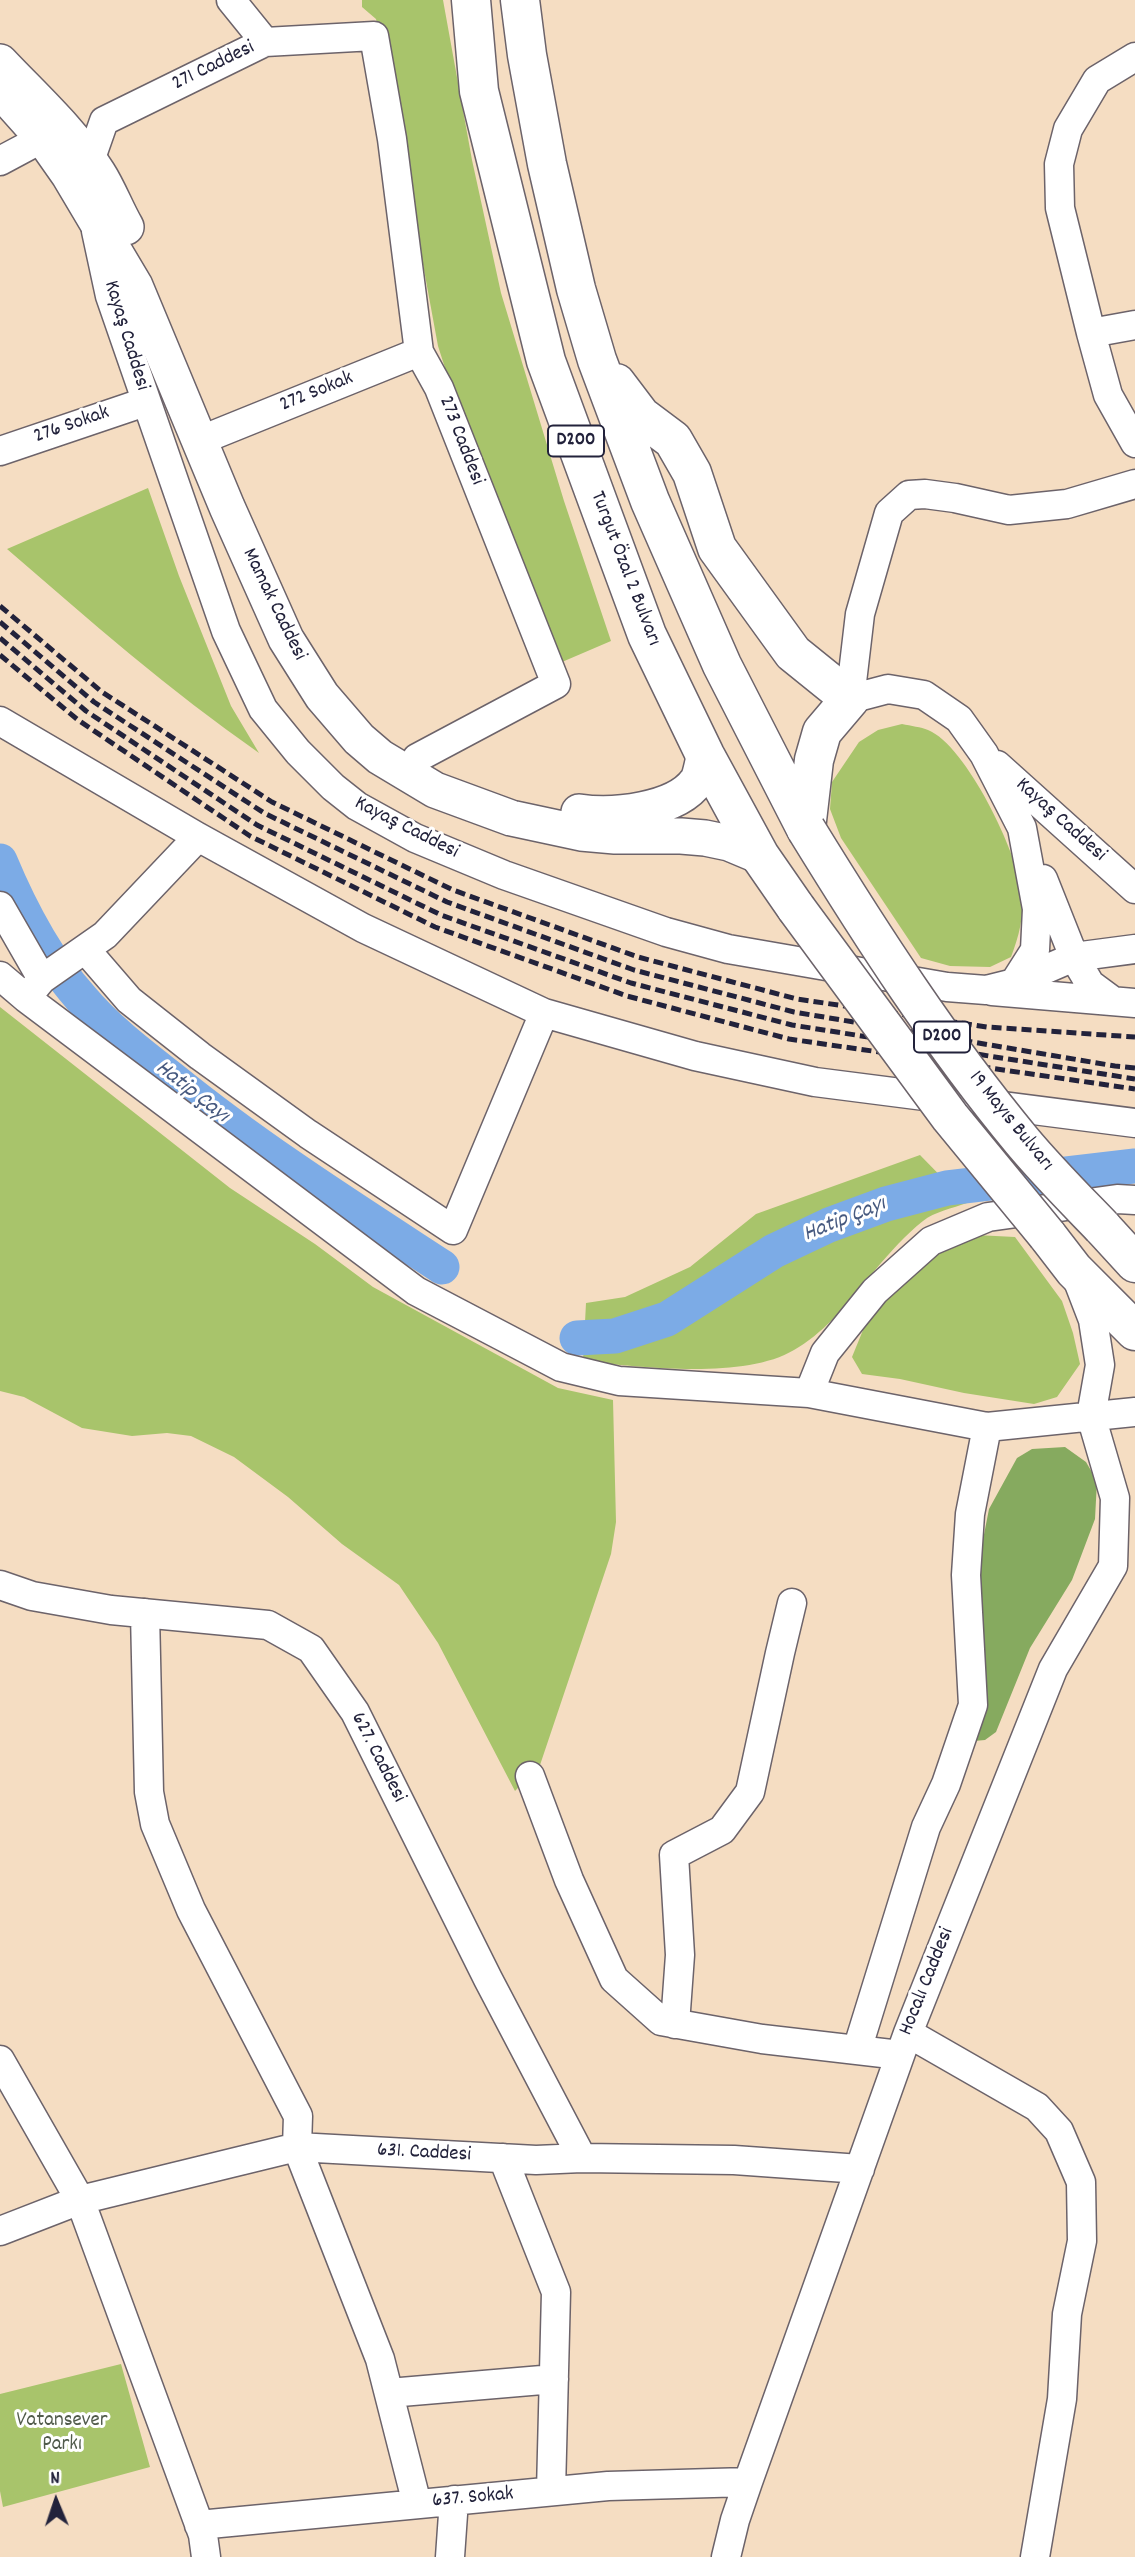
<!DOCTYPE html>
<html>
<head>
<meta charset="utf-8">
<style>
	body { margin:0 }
	#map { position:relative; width:1135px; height:2557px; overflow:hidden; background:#f5ddc2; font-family:Dekko,sans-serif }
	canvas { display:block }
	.north { position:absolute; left:21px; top:2466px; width:70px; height:70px; -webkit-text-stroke:5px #fff; paint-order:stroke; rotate:358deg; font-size:19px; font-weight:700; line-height:28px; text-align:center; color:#22223b }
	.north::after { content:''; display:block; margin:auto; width:24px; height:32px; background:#22223b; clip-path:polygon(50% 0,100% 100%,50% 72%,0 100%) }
</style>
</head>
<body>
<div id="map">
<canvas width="1135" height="2557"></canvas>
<div class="north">N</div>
</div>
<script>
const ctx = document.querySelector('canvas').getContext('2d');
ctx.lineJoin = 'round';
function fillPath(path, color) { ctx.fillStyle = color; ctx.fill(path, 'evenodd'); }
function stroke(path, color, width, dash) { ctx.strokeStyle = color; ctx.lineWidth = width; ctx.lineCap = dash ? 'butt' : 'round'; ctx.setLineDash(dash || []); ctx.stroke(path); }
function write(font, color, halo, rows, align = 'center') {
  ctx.font = font + ' Dekko,sans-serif'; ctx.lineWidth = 6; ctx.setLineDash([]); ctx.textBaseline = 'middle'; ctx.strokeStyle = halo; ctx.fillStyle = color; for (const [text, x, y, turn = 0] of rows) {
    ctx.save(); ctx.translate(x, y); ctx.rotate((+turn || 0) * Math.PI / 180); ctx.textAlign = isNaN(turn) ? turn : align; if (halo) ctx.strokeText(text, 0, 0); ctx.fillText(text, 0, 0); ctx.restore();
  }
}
fillPath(new Path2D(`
	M 362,0 L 443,0 L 472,160 L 501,293 L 564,501 L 611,641 L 562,662 L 455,399 L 438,346 L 413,210 L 403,121 L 376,19 L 362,7 Z
	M 148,488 L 179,576 L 231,706 L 259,753 C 170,691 89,620 7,549 Z
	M 902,724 C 911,726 921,727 928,730 C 966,745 1019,855 1022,894 C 1024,917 1019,936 1011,957 L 990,967 L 950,966 L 921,958 L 841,838 L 830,809 L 832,782 L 859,742 L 878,730 Z
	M 0,1007 L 230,1188 L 315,1244 L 373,1287 L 558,1388 L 613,1400 L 616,1522 L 611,1554 L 540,1765 L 515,1791 L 438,1643 L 399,1585 L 342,1544 L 288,1497 L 234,1457 L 191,1436 L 167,1433 L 132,1436 L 82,1428 L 24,1397 L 0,1391 Z
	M 920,1155 L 967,1203 C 953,1208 934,1212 923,1221 C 888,1249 863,1288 832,1320 C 822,1330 807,1343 794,1350 C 744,1380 640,1367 583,1361 L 586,1303 L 625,1297 L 690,1267 L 756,1214 Z
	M 976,1235 L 1015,1237 L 1062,1301 L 1073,1333 L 1080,1364 L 1057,1397 L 1034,1404 L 964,1393 L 900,1379 L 862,1374 L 852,1357 L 870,1313 L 937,1248 Z
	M 121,2364 L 150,2467 L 3,2507 L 0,2491 L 0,2394 Z`), '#a8c46b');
fillPath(new Path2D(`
	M 1065,1447 L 1086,1462 L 1097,1481 L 1095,1519 L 1072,1580 L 1030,1648 L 996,1732 L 985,1740 L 974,1741 L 977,1570 L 989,1509 L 1017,1458 L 1032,1449 Z`), '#86aa5f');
stroke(new Path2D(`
	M 0,861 C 20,909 46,959 81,998 C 107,1029 140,1054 172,1079 C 257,1148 350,1207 442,1267
	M 577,1338 L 615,1336 L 667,1319 L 774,1251 L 829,1225 L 886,1204 L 947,1188 L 1135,1166`), '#7cabe6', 35);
const minor = new Path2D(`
	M 231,0 L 265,42
	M 1135,57 L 1097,80 L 1068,129 L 1059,164 L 1060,208 L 1091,333 L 1108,395 L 1135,443
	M 0,161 L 43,138
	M 90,161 L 104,121 L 265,42 L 374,36 L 392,139 L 419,352 L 439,388 L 556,684 L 417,758
	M 96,231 L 110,296 L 226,631 L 263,709 L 298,752 L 333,787 L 357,806 L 415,838 L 504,875 L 666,932 L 728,949 L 947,987 L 986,990 L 1014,983 L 1035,950 L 1037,909 L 1022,828 L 984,754 L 959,719 L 924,695 L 888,689 L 850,699 L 860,614 L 889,513 L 909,495 L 925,494 L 955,498 L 1009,510 L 1067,504 L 1135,484
	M 1091,333 L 1135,325
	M 216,434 L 419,352
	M 0,451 L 145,402
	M 0,721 L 198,837 L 363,928 L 544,1013 L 695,1056 L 815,1082 L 1135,1123
	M 997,765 L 1135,889
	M 1043,879 L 1074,957 L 1090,984 L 1113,1001
	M 0,906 L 42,979
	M 85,949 L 129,1000 L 200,1056 L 308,1134 L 453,1230 L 544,1013
	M 0,976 L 26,998 L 416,1291 L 561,1367 L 619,1381 L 809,1393 L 987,1427 L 1135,1412
	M 1014,983 L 1074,957 L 1135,949
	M 992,991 L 1135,1003
	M 26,998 L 42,979 L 105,935 L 198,837
	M 809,1393 L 825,1353 L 875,1291 L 931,1241 L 988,1217 L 1117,1199 L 1135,1200
	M 0,1585 L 32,1596 L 111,1610 L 268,1625 L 311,1649 L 355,1712 L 488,1979 L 582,2158
	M 145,1613 L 149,1792 L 155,1824 L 191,1910 L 298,2116 L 297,2147 L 380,2359 L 417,2504
	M 530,1776 L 569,1880 L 614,1979 L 661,2021 L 762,2039 L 900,2055
	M 675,2024 L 680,1955 L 674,1855 L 722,1830 L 750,1792 L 780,1653 L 792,1603
	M 908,2033 L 1037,2107 L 1059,2131 L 1081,2182 L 1082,2241 L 1067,2314 L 1062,2399 L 1035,2557
	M 857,2050 L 926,1827 L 946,1784 L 973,1705 L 966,1575 L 970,1514 L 987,1427
	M 0,2060 L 80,2200 L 203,2535 L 206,2557
	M 503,2158 L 556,2292 L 551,2491
	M 0,2231 L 80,2200 L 297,2147 L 536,2160 L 582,2158 L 734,2160 L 860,2169
	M 389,2393 L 554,2379
	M 199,2525 L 608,2486 L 748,2482
	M 450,2557 L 454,2500
	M 726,2557 L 735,2520 L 748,2482 L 908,2033 L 1053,1669 L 1113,1566 L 1115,1498 L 1091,1416 L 1100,1365 L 1093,1320 L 1078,1281`);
const major = new Path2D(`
	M 0,62 C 33,97 72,132 98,173 C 109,190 116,210 126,227
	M 0,90 L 43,138 L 69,175 L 135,286 L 227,507 L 286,639 L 322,696 L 359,739 L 380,757 L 435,790 L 511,818 L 581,833 L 615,836 L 681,836 L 705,838 L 729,843 L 760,856
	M 579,812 C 612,817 676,811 697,781 C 701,775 702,763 705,755`);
const highway = new Path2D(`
	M 471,0 L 479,91 L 546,361 L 647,635 L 705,755 L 760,856 L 796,908
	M 520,0 L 527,55 L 547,164 L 576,289 L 597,360 L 650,501 L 722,665 L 806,829
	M 616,383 L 641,416 L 673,440 L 692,473 L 717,548 L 793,653 L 850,699 L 822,732 L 814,760 L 806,829
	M 1102,1227 L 1135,1263
	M 1047,1235 L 1074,1270 L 1135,1331`);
stroke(minor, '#6c636a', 31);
stroke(major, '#6c636a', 38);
stroke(highway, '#6c636a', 41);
stroke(minor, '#fff', 28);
stroke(major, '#fff', 35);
stroke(highway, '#fff', 38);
stroke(new Path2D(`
	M 0,606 L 102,692 L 272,802 L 453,890 L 638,957 L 797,999 L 987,1027 L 1135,1037
	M 0,622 L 94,702 L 264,813 L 447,902 L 634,970 L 794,1012 L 1115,1066 L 1135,1068
	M 0,638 L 86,711 L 257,825 L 441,915 L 631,983 L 792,1025 L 1135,1079
	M 0,655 L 78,720 L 250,836 L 435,927 L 627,996 L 789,1039 L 1135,1089`), '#22223b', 5, [10, 5]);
const highwayBridge = new Path2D(`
	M 806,829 C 873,938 941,1043 1022,1141 C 1047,1171 1075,1199 1102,1227
	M 796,908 L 950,1117 L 1047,1235`);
stroke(highwayBridge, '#6c636a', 41, []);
stroke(highwayBridge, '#fff', 38);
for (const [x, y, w] of [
	[576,441,56],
	[942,1037,56]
]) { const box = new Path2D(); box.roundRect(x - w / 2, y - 15.5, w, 31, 5); ctx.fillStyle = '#fff'; ctx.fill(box); stroke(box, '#22223b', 2); }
write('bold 19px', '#22223b', null, [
	["D200",576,441],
	["D200",942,1037]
]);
write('21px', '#22223b', '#fff', [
	["271 Caddesi",214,67,-26],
	["Kayaş Caddesi",125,336,73],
	["272 Sokak",317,393,-22],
	["276 Sokak",72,426,-19],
	["273 Caddesi",460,441,69],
	["Turgut Özal 2 Bulvarı",624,569,69],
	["Mamak Caddesi",273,605,64],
	["Kayaş Caddesi",1060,821,42],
	["Kayaş Caddesi",406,829,27],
	["19 Mayıs Bulvarı",1010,1122,51],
	["627. Caddesi",377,1758,63],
	["Hocalı Caddesi",928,1982,-68],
	["631. Caddesi",424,2154,3],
	["637. Sokak",473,2499,-5]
]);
write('21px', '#515b4c', '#fff', [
	["Vatansever",62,2422],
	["Parkı",62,2446]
]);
write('italic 23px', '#46597f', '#fff', [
	["Hatip Çayı",191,1093,38],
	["Hatip Çayı",845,1221,-22]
]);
</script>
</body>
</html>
